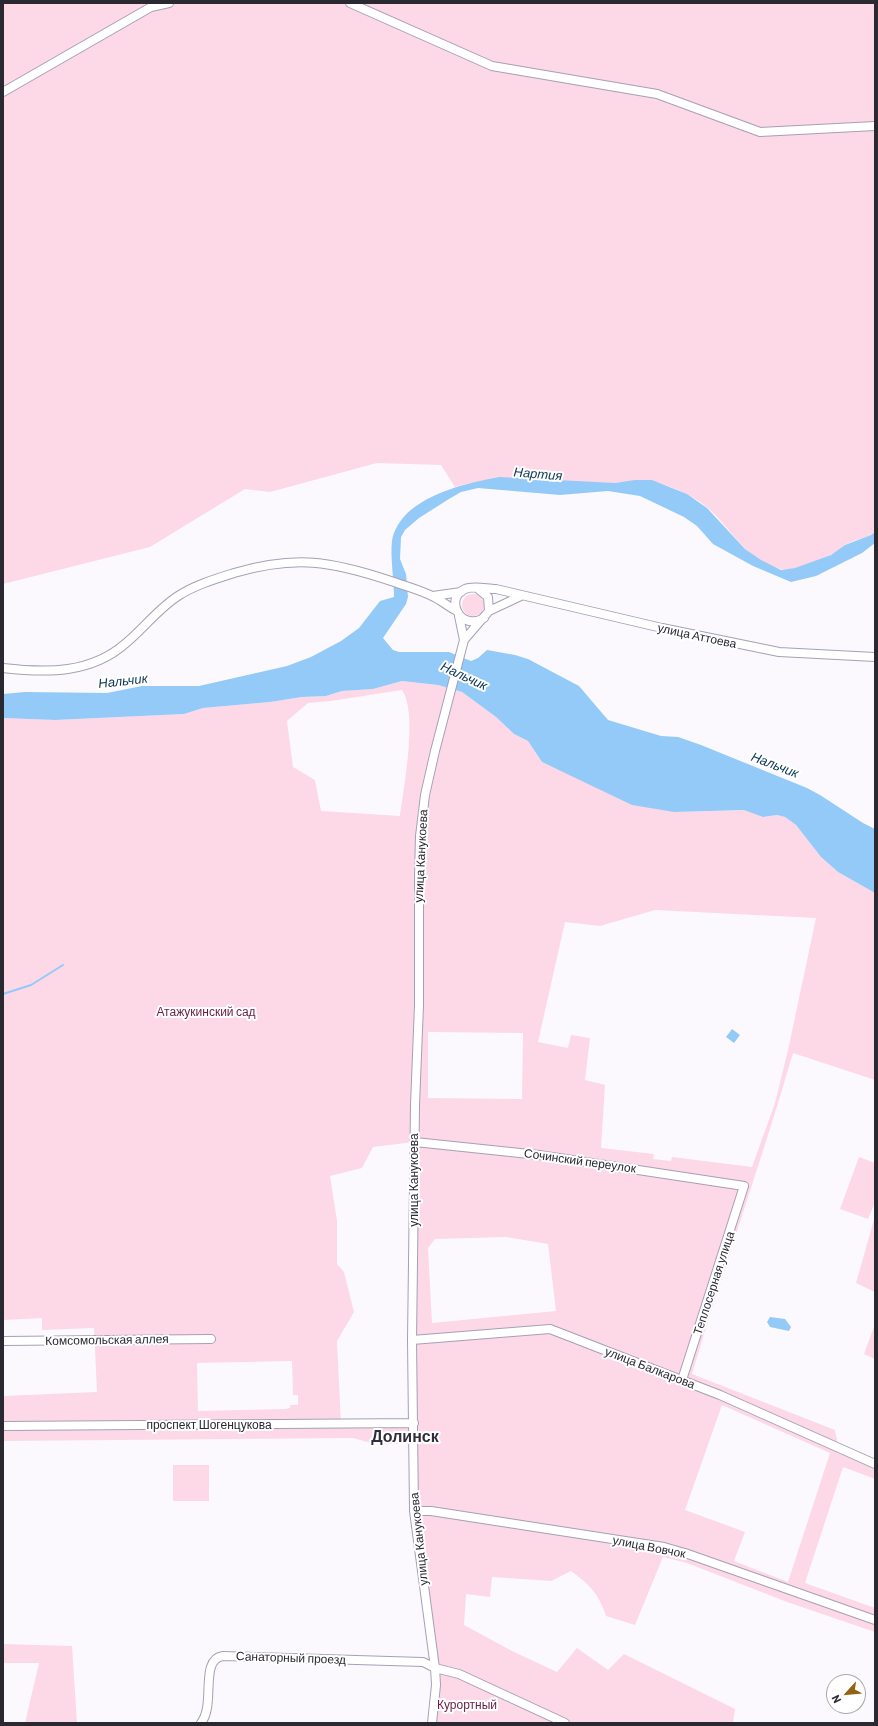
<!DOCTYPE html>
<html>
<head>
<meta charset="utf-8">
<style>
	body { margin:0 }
	#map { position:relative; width:878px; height:1726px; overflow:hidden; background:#fbf9fe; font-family:Barlow,sans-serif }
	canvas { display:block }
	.frame { position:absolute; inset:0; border:4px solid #2a2830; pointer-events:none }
	.north { position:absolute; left:826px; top:1674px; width:40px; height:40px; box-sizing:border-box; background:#fff; border:1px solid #aaa9ac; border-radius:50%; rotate:243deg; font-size:11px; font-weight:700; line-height:16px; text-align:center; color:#2a2830 }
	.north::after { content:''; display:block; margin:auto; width:14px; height:18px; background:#936312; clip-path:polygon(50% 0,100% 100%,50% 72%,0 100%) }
</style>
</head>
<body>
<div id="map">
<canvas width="878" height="1726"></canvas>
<div class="frame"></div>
<div class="north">N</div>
</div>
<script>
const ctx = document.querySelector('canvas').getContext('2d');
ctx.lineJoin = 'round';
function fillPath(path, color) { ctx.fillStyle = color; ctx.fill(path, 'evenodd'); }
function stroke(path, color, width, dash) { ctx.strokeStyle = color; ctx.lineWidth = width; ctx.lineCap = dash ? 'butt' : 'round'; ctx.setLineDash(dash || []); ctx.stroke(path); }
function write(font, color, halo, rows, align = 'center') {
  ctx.font = font + ' Barlow,sans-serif'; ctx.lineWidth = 4; ctx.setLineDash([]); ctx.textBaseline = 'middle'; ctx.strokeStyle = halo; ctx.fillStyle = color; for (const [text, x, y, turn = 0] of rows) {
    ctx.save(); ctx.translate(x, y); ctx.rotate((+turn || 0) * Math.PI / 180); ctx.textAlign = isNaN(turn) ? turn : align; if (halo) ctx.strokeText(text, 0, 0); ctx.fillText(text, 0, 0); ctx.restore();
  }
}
fillPath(new Path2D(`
	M 3,3 L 875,3 L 875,532 C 867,539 854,539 845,545 C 840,548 836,553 830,555 C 820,560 792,572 781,569 C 748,563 731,528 708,508 C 695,497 678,489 662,484 C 645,478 632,482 615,483 C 588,485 562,480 536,478 C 510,477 480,480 455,487 L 441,465 L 377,463 L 270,492 L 245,489 L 150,547 L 3,584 Z
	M462 605a11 11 0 1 1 22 0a11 11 0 1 1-22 0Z
	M 402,681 L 438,685 L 462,692 L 496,717 L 514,734 L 528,741 L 542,762 L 599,788 L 674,812 L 745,810 L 763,817 L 777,815 L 785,817 L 796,825 L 821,857 L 838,872 L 875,893 L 875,1080 L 793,1053 C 762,1160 724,1266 692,1374 L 835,1430 L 839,1449 L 875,1464 L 875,1479 L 843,1467 L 805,1583 L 875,1608 L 875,1632 L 787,1602 L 687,1563 L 663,1557 L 635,1625 L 606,1616 C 599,1594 590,1585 571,1571 L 551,1581 L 492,1577 L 490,1597 L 466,1594 L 464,1625 L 512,1651 L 557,1672 L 577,1648 L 608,1670 L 624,1654 L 735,1709 L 733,1723 L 432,1723 L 435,1699 L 423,1580 L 414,1444 L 375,1444 L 353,1438 L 3,1441 L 3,1396 L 97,1392 L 94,1328 L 42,1330 L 42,1318 L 3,1320 L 3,718 L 55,720 L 184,714 L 203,708 L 270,702 L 302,697 L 326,696 L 342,691 L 373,689 ZM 402,690 C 418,713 404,787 400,816 L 321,811 L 315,780 L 293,767 L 287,721 L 308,703 L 331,701 ZM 655,910 L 816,918 L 788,1050 L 775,1103 L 752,1167 L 672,1157 L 671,1161 L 653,1159 L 654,1154 L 601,1148 L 605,1085 L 585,1080 L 590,1038 L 571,1035 L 568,1048 L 538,1042 L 565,922 L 600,926 ZM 428,1032 L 523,1033 L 522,1099 L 428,1098 ZM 414,1142 L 414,1423 L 341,1424 L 337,1341 L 354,1312 L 344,1272 L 337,1264 L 337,1221 L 330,1176 L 362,1168 L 373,1147 ZM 506,1237 L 548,1244 L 556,1311 L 432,1323 L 428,1248 L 435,1239 ZM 292,1361 L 293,1395 L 298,1395 L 298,1405 L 290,1405 L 290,1408 L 285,1409 L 198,1411 L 197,1363 ZM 722,1405 L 830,1453 L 788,1582 L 734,1561 L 745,1532 L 685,1510 Z
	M 859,1157 L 875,1163 L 875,1202 L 868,1219 L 840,1209 Z
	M 875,1216 L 875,1292 L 856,1283 Z
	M 875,1324 L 875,1359 L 864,1354 Z
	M 173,1465 L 209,1465 L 209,1501 L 173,1501 Z
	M 3,1644 L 72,1646 L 77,1723 L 25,1723 L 39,1663 L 3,1663 Z`), '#fdd8e7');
fillPath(new Path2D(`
	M 499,477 L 615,483 L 635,480 L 652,480 L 687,494 L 707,508 L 745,549 L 761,560 L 781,570 L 795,568 L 831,555 L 845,545 L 871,535 L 875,532 L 875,543 L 862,553 L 816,576 L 791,582 L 753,566 L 713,544 L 697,526 L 684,517 L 640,496 L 608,491 L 560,495 L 478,488 L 461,492 L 449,499 L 419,518 L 405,530 L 401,537 L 400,559 L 406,574 L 408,597 L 406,604 L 383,638 L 393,650 L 399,652 L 449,652 L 471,661 L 478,658 L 487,650 L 515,655 L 528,659 L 579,686 L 608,720 L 661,736 L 678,737 L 701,745 L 807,788 L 820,795 L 863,823 L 875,829 L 875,893 L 838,872 L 821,857 L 796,825 L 785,817 L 777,815 L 763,817 L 744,810 L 674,812 L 632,805 L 542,762 L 528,741 L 514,734 L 496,717 L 462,692 L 438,685 L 402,681 L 373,689 L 342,691 L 326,696 L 302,697 L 270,702 L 203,708 L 184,714 L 55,720 L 3,718 L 3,694 L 25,692 L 107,693 L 142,686 L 199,686 L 287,666 L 311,657 L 341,641 L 359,628 L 380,601 L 394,597 C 394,580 390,556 392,541 C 400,498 462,484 499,477 Z
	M 732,1029 L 740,1035 L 734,1043 L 726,1037 Z
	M 770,1317 L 785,1319 L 791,1327 L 789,1331 L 770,1327 L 767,1322 Z`), '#94caf8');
stroke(new Path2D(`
	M 3,994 L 31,985 L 63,965`), '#94caf8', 2);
const minor = new Path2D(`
	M 350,3 L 492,66 L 657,94 L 760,132 L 875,126
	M 3,92 L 151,7 L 169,3
	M 433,596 L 461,592
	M 489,611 L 521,596
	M 484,618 C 460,632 444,598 465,589 C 474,585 487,589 496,589 L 662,628 L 779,652 L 875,657
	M 464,640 L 489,611 L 488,597 L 477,588
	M 3,668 C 47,673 91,674 126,643 C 144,628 158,609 178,596 C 195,585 215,579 234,573 C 296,555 331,561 391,581 C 405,586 421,590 434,597 C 442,601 449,607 457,611
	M 415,1142 L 539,1155 L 744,1186 L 682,1380
	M 412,1340 L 550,1329 L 720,1395 L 875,1464
	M 3,1341 L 211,1339
	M 3,1426 L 414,1423
	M 414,1511 L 431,1511 L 664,1547 L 685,1553 L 875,1620
	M 201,1723 C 216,1705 199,1659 223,1656 L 423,1662 L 435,1668 L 459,1674 L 565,1723
	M 432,1723 L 436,1685 L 435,1668 L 414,1511 L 412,1340 L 415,1105 L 419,1005 L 419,876 L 420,836 L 425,795 L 435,751 L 464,640 L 459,616`);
stroke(minor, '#a6a0b5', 10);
stroke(minor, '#fff', 8);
write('12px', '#2a2830', '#fff', [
	["улица Аттоева",697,636,12],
	["улица Канукоева",421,856,-87],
	["Сочинский переулок",580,1161,8],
	["улица Канукоева",414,1180,-90],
	["Теплосерная улица",714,1283,-72],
	["Комсомольская аллея",107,1340,-1],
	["улица Балкарова",650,1368,21],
	["проспект Шогенцукова",209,1425],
	["улица Канукоева",419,1539,-96],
	["улица Вовчок",649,1547,11],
	["Санаторный проезд",291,1658,2]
]);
write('12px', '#691d44', '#fff', [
	["Атажукинский сад",206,1012],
	["Курортный",467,1705]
]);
write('italic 13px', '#0c3654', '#fff', [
	["Нартия",538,474,5],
	["Нальчик",464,676,25],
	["Нальчик",123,681,-6],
	["Нальчик",775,765,21]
]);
write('bold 16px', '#312c3d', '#fff', [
	["Долинск",405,1437]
]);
</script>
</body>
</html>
